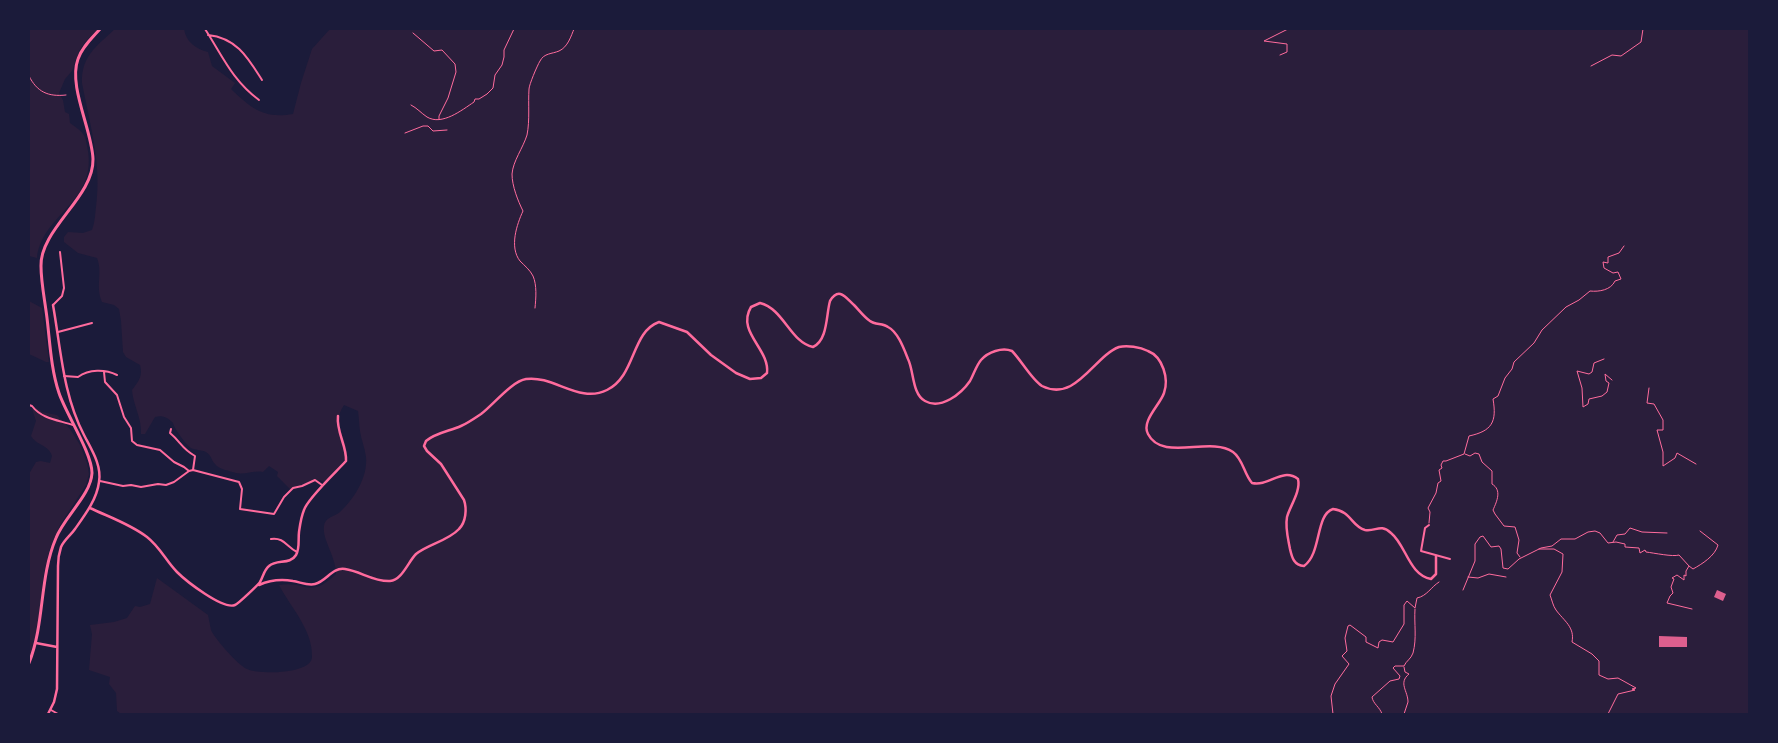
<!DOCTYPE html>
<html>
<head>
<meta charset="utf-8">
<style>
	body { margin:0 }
	#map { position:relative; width:1778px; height:743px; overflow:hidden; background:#1b1b3a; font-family:"Varela Round",sans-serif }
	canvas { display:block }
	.frame { position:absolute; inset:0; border:30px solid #1b1b3a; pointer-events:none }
</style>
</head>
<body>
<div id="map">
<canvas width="1778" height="743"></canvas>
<div class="frame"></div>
</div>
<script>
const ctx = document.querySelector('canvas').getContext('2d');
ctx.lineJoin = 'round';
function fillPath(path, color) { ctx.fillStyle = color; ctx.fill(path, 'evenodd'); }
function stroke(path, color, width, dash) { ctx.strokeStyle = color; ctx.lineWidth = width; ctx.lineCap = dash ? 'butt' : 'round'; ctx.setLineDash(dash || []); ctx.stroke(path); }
fillPath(new Path2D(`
	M 29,29 L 98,29 L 85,42 L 79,51 L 72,71 L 65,79 L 59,93 L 63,100 L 65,112 L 69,114 L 70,123 C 85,134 85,133 88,151 C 96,203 42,214 37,258 L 29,256 Z
	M 115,29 L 184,29 C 186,42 196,49 208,52 L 212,66 L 235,83 L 231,89 C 251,108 263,119 293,114 L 301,83 L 312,49 L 330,29 L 1749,29 L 1749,714 L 121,714 L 117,711 L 116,693 L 109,684 L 110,677 L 89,670 L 92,634 L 90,625 L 114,622 L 127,618 L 135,606 L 140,607 L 150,604 L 157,578 L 208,615 C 209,620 210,625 211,630 C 215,639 239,666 247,669 C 259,675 312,674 312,657 C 313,630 291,608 279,585 C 306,580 309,600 336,574 C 336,556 322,540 324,526 C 325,517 334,517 340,512 C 354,499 368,477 366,457 C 365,448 361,439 360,431 C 359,424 359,418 358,411 L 344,405 C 329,426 353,444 345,459 C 342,465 330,478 326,484 L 320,480 L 297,486 L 291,490 L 277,476 L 278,472 L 269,466 L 263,472 C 254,470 245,475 236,473 C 230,471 218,469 215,464 C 211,460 212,456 206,452 C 202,450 195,450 191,448 C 186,445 174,428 173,423 C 168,418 163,415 155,417 L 145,434 L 141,434 C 142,418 133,405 132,390 C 139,381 143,376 140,365 L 126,357 L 123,352 L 121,321 L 119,309 L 114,305 L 102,302 C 95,286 103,273 97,258 L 78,253 L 64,242 L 64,237 L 68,232 L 83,233 L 92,230 C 95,222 95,215 96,207 C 102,164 90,125 82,83 C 81,56 97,46 115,29 Z
	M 29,301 L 42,308 L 49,362 L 46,362 L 29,354 Z
	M 36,408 L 40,410 L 42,412 L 57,415 L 70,429 L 80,445 L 87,463 L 89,474 L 86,485 L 60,525 L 50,548 L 44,573 L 37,631 L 29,658 L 29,474 L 36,462 L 41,461 L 50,463 L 52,456 C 49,445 36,445 31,436 L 36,421 L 32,409 Z`), '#2a1e3b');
fillPath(new Path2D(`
	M 1717,590 L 1726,594 L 1723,601 L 1714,597 Z
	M 1659,636 L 1687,637 L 1687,647 L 1659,647 Z`), '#dd5f8e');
stroke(new Path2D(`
	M 413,33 L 434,51 L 442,50 L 455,64 L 456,72 L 448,98 L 439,116 L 439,119
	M 1280,55 L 1287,52 L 1287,44 L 1264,41 L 1288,29
	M 1591,66 L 1612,55 L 1621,56 L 1641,42 L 1643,29
	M 29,76 C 37,92 48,97 66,95
	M 411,105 C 417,108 421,113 427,117 C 442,126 462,110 474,102 L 475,99 L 479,99 L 487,94 L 493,88 L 495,75 L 502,65 L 504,57 L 504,50 L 514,29
	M 405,133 L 423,126 L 428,126 L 433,131 L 447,130
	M 535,308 C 536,298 537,285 533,276 C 530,270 525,266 520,261 C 509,247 517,224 523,211 C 518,201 512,186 512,174 C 513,161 523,148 527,135 C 530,120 528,104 529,89 C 529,85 537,66 540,61 C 544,53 552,54 559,51 C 568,47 571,36 574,29
	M 1604,359 L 1594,363 L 1592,372 L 1589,374 L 1577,371 L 1582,388 L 1583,407 L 1588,404 L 1589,399 L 1602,396 L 1607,392 L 1609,383 L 1606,381 L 1605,374 L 1612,380
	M 1649,388 L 1647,403 L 1654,404 L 1663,420 L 1663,430 L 1657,430 L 1663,452 L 1663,466 L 1675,458 L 1677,453 L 1696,464
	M 1465,454 L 1470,456 L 1475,453 L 1479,454 L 1482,462 L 1492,471 L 1492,484 C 1502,490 1497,501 1493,510 L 1495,514 L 1504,526 L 1515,527 L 1519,540 L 1517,553 L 1520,557
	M 1429,523 L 1430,512 L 1428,508 L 1436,493 L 1438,483 L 1441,481 L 1439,470 L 1442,468 L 1441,465 L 1443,461 L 1446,461 L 1464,454 L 1469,436 C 1492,431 1497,422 1493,399 L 1498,396 L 1505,378 L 1512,369 L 1514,362 L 1534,343 L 1542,330 L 1566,307 L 1579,300 L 1590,291 C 1599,292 1611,290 1615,281 L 1621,279 L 1618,272 L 1613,273 L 1604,268 L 1603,262 L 1608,263 L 1608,257 L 1619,253 L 1624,246
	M 1613,542 L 1617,535 L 1625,534 L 1630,528 L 1642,532 L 1667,533
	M 1539,549 L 1554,549 L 1563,554 L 1562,572 L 1550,595 C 1552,600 1553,606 1556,610 C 1564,621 1575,627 1572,642 L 1592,654 L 1599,661 L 1599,675 L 1608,679 L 1618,678 L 1636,688 L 1632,689 L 1635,690 L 1618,694 L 1608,714
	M 1468,577 L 1478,578 L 1489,574 L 1506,577
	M 1463,590 L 1475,561 L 1475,544 L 1480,537 L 1483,536 L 1491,547 L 1499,546 L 1501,549 L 1503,568 L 1508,569 L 1519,559 L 1541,548 L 1552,546 L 1561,539 L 1575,539 L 1588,532 L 1595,531 L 1600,533 L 1608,543 L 1616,542 L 1625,544 L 1625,547 L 1639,548 L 1640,553 L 1645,550 L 1646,552 C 1654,553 1673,557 1679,555 L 1689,566
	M 1692,609 L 1667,603 L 1670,596 L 1673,593 L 1671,587 L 1674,579 L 1672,578 L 1677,575 L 1684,580 L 1684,575 L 1686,576 L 1686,571 L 1689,566 L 1693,569 C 1702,564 1715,556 1718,545 L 1700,531
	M 1404,667 L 1405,672 L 1409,674 C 1398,683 1408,691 1408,702 C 1407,706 1405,710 1404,714
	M 1333,714 L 1331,696 L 1335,684 L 1349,664 L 1342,656 L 1347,651 L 1345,638 L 1348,626 L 1350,625 L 1366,637 L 1366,642 L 1378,648 L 1379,642 L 1382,640 L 1393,642 L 1404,624 L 1404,605 L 1407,601 L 1415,608 L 1417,598 C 1427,596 1431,587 1439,582
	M 1382,714 C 1380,707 1373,704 1372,697 L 1390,681 L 1399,679 L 1400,676 L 1393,668 L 1395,666 L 1404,666 C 1406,661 1411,659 1413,653 C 1417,638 1414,624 1415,609`), '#ff6b9d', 1);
stroke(new Path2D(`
	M 205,29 C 222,55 232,80 259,100
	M 208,35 C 237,38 248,58 262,80
	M 53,305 L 62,296 L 64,288 L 60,252
	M 58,332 L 92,323
	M 104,372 L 105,382 L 117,395 L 124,417 L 131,428 L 132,441 L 137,445 L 160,450 L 174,462 L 184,467 L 189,471
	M 64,376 L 78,377 C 89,369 105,369 117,375
	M 29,405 L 32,406 C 42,419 58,420 73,425
	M 193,470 L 239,482 L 242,489 L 240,509 L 274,514 L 284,497 L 293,488 L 302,486 L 315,480 L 322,485
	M 100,481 L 123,486 L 131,485 L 141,487 L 158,484 L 166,485 L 174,482 L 189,471 L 193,470 L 195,456 C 181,448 181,442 170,433 L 171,429
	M 1429,525 L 1425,528 L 1421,551 L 1450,559
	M 271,539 C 284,537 287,547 297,552
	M 51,710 L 58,714`), '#ff6b9d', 2);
stroke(new Path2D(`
	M 90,508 C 109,517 130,524 147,537 C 160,547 166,561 177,572 C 186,581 223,610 235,605 C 238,604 259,584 260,582 C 263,577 264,570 269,566 C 277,559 290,565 296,555 C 300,548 298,540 299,532 C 300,525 301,517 304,510 C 307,499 337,471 346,461 C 347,446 336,432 338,416
	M 259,585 C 270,580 281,579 293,581 C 300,582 308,586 315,584 C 327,581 332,567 345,569 C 360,571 374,582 390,581 C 402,580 408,562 416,554 C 428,544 448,541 459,529 C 466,522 467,509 464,500 L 441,464 L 427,451 L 424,446 L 426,441 C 435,433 450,431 461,426 C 468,423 475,418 481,414 C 493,405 512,381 526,379 C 554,375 579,404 607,390 C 636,376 631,332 659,322 L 687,332 L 711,355 L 736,373 L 750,379 L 761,378 L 767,373 C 770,349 736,332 751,307 L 760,303 C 784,309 790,342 813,347 C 828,340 826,315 830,301 C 839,286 846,298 854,305 C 859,310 864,317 870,321 C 875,325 883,323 888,327 C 898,332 904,349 908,359 C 914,371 912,394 925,401 C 941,410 961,394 970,381 C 974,374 976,366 981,360 C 988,352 1002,347 1012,351 C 1021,360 1032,380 1042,386 C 1076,403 1094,356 1119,347 C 1127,345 1140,347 1148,351 C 1163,357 1169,379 1164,393 C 1160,405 1141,421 1148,434 C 1162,462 1210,436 1233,452 C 1243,459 1244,474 1252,483 C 1269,487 1282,467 1298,479 C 1301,491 1290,506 1287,517 C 1285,528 1288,538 1290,549 C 1292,558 1294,565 1304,566 C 1322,553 1315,515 1333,509 C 1351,511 1352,527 1365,530 C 1376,532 1380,523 1391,533 C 1406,545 1409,575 1431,579 L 1436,574 L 1436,556
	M 36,643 L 57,647
	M 48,714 L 54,702 L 57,689 L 58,566 C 58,560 59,553 61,547 C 64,540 71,535 75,529 C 85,515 97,499 99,482 C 102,465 91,449 84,435 C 63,395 61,350 53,305`), '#ff6b9d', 2.5);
stroke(new Path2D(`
	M 29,663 C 45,623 39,578 56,538 C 64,517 91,495 92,473 C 92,453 66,414 59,393 C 51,369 50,343 47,318 C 45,301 41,283 41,266 C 40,229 94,197 93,159 C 92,130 68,86 78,59 C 82,47 92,38 100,29`), '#ff6b9d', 3);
</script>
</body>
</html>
